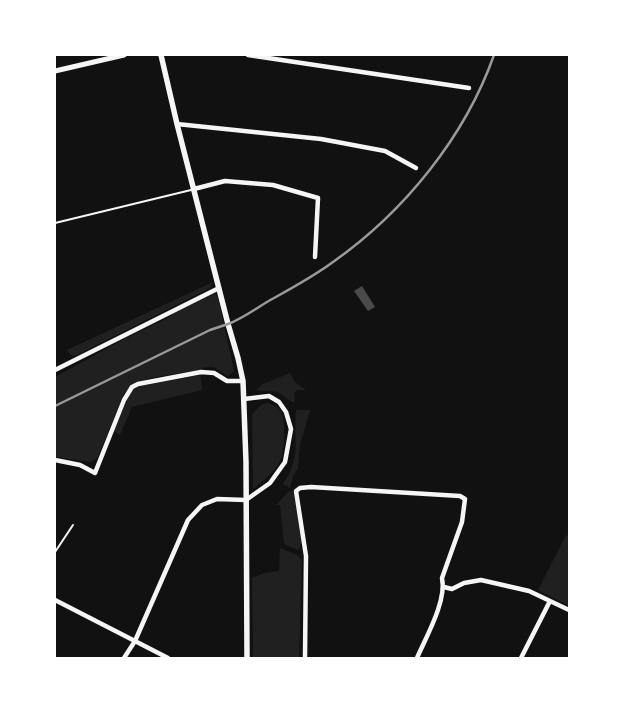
<!DOCTYPE html>
<html>
<head>
<meta charset="utf-8">
<style>
	body { margin:0 }
	#map { position:relative; width:624px; height:713px; overflow:hidden; background:#111; font-family:Arial,sans-serif }
	canvas { display:block }
	.frame { position:absolute; inset:0; border:56px solid #fff; pointer-events:none }
</style>
</head>
<body>
<div id="map">
<canvas width="624" height="713"></canvas>
<div class="frame"></div>
</div>
<script>
const ctx = document.querySelector('canvas').getContext('2d');
ctx.lineJoin = 'round';
function fillPath(path, color) { ctx.fillStyle = color; ctx.fill(path, 'evenodd'); }
function stroke(path, color, width, dash) { ctx.strokeStyle = color; ctx.lineWidth = width; ctx.lineCap = dash ? 'butt' : 'round'; ctx.setLineDash(dash || []); ctx.stroke(path); }
fillPath(new Path2D(`
	M 213,282 L 210,288 L 81,353 L 75,356 L 70,355 L 67,350 Z
	M 214,294 L 216,294 L 218,298 L 233,366 L 234,372 L 227,376 L 214,367 L 207,367 L 194,371 L 150,378 L 136,383 L 129,388 L 123,395 L 98,457 L 91,462 L 55,457 L 55,377 L 126,338 L 166,319 L 174,313 Z
	M 290,373 L 295,382 L 306,390 L 297,390 L 294,393 L 295,403 C 288,401 284,395 277,392 C 270,390 263,392 256,390 L 263,384 Z
	M 199,375 L 201,378 L 202,390 L 132,407 L 120,435 L 114,431 L 131,391 L 136,387 Z
	M 268,403 C 273,405 278,406 281,411 C 286,420 285,451 280,461 C 275,472 263,481 253,489 L 252,414 L 261,405 Z
	M 296,410 L 310,410 L 300,445 L 298,468 L 293,477 L 290,488 L 283,484 C 302,456 293,440 296,410 Z
	M 289,491 L 295,493 C 298,510 304,532 300,548 L 297,550 L 284,544 L 280,505 L 276,505 Z
	M 566,535 L 569,536 L 569,606 L 538,590 Z
	M 280,548 L 297,555 L 302,560 L 299,658 L 253,658 L 252,578 L 264,573 L 279,571 Z`), '#202020');
fillPath(new Path2D(`
	M 362,286 L 375,307 L 368,311 L 354,291 Z`), '#4a4a4a');
stroke(new Path2D(`
	M 55,223 L 191,190
	M 55,552 L 73,525`), '#f5f5f5', 2);
stroke(new Path2D(`
	M 248,55 L 469,88
	M 177,124 L 321,139 L 385,151 L 416,168
	M 194,189 L 225,181 L 273,185 L 318,198 L 315,257
	M 55,370 L 219,288
	M 55,460 L 80,465 L 95,473 L 124,400 L 132,387 L 138,384 L 201,372 L 214,373 L 227,381 L 243,381
	M 444,587 L 452,589 L 464,583 L 481,580 L 529,591 L 569,610
	M 55,600 L 168,658
	M 124,658 L 135,641 L 188,520 L 202,505 L 217,499 L 246,500 L 270,483 L 285,462 L 291,429 L 286,412 L 279,402 L 269,396 L 244,399
	M 305,658 L 306,556 L 296,491 L 300,488 L 311,487 L 460,496 L 465,499 L 462,522 L 442,578 C 447,601 426,637 417,658
	M 521,658 L 550,601`), '#f5f5f5', 4.5);
stroke(new Path2D(`
	M 55,71 L 124,55`), '#f5f5f5', 5);
stroke(new Path2D(`
	M 161,55 L 177,124 L 228,324 L 238,358 L 243,381 L 246,462 L 247,658`), '#f5f5f5', 5.5);
stroke(new Path2D(`
	M 55,406 L 210,330 C 216,328 222,326 228,324 C 244,318 259,306 274,298 C 294,287 314,276 333,262 C 404,212 465,137 494,55`), '#9a9a9a', 2.5);
</script>
</body>
</html>
